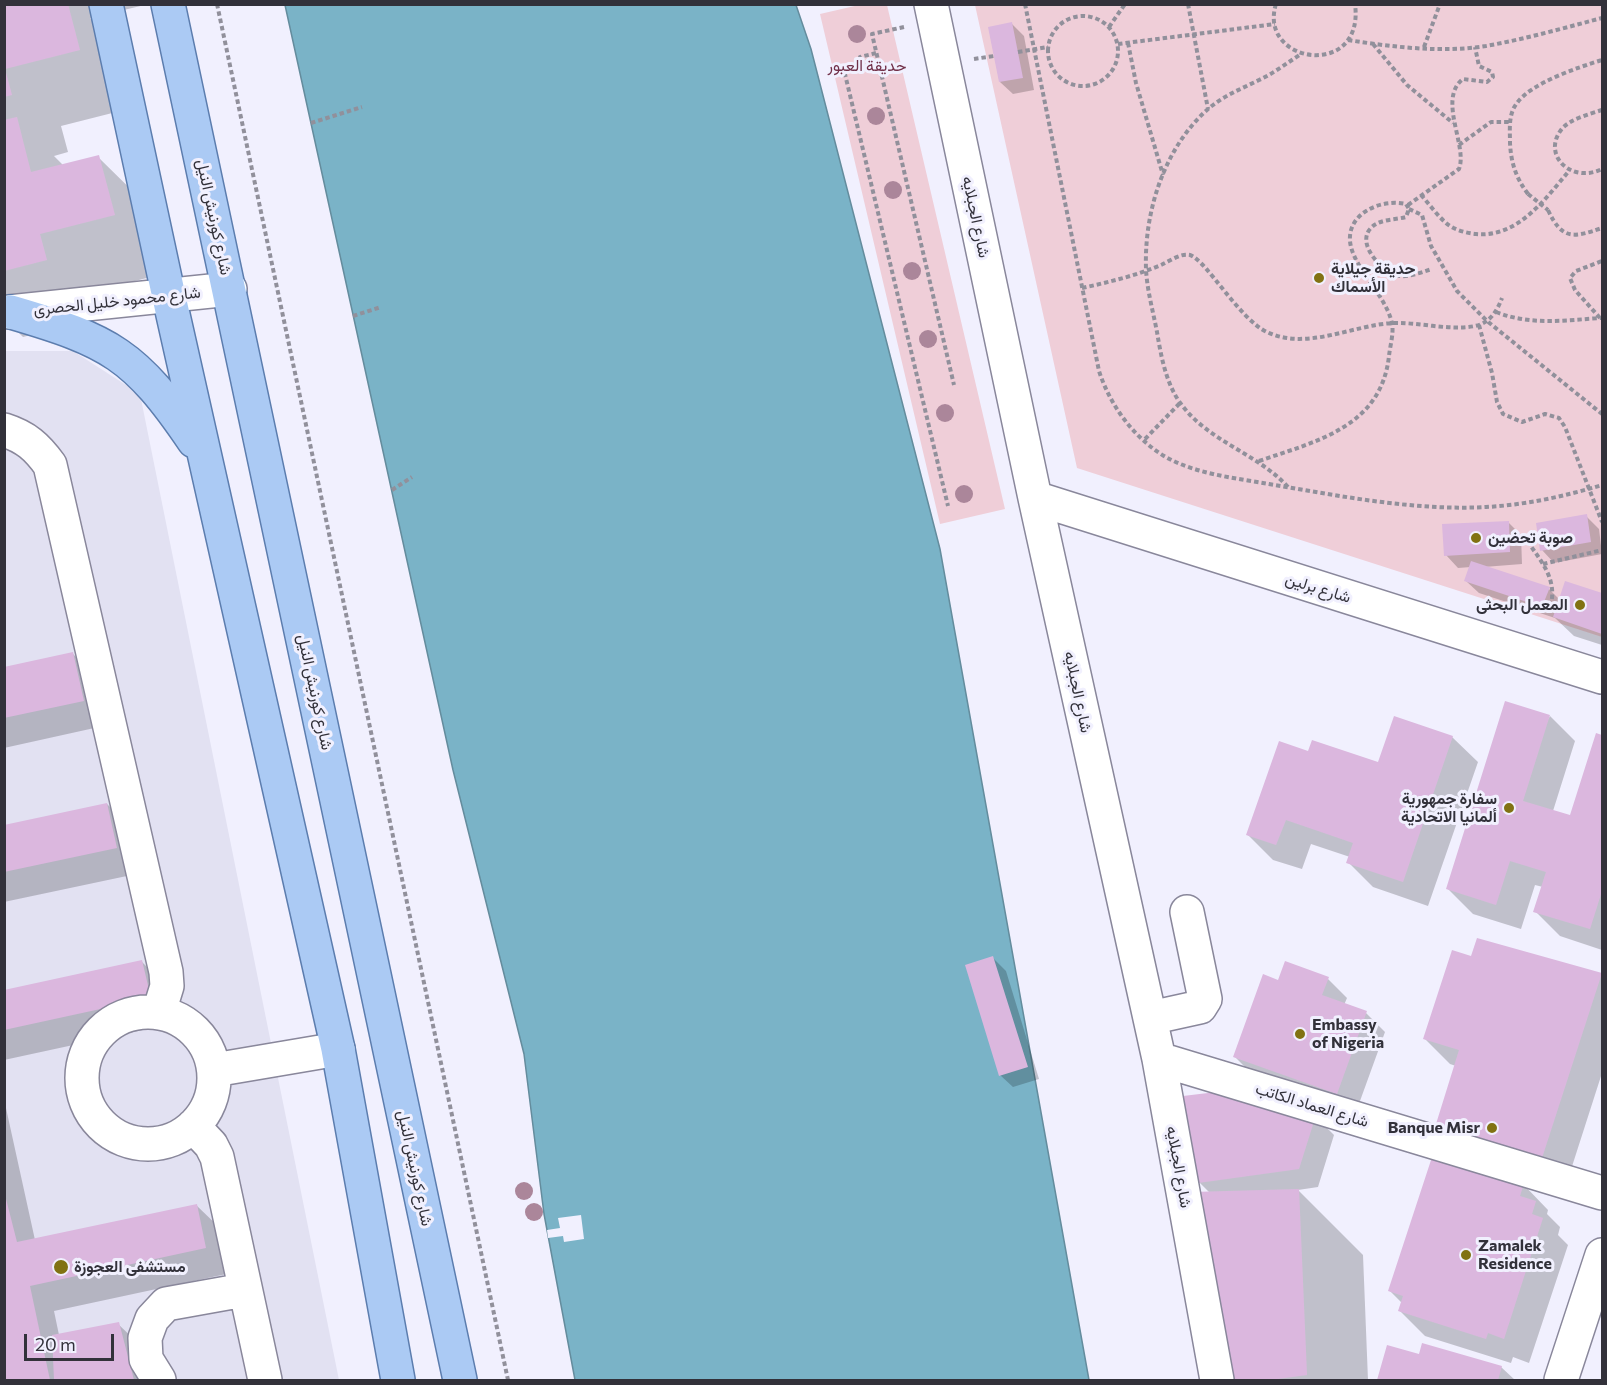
<!DOCTYPE html>
<html>
<head>
<meta charset="utf-8">
<style>
	body { margin:0 }
	#map { position:relative; width:1607px; height:1385px; overflow:hidden; background:#f1f0fe; font-family:Commissioner,sans-serif }
	canvas { display:block }
	.frame { position:absolute; inset:0; border:6px solid #32313a; pointer-events:none }
	.scale { position:absolute; left:24px; top:1334px; width:90px; height:27px; box-sizing:border-box; border:3px solid #32313a; border-top:0; padding-left:8px; font-size:18px; line-height:21px; white-space:nowrap; color:#32313a; -webkit-text-stroke:4px #f1f0fe; paint-order:stroke }
</style>
</head>
<body>
<div id="map">
<canvas width="1607" height="1385"></canvas>
<div class="frame"></div>
<div class="scale">20 m</div>
</div>
<script>
const ctx = document.querySelector('canvas').getContext('2d');
ctx.lineJoin = 'round';
function fillPath(path, color) { ctx.fillStyle = color; ctx.fill(path, 'evenodd'); }
function stroke(path, color, width, dash) { ctx.strokeStyle = color; ctx.lineWidth = width; ctx.lineCap = dash ? 'butt' : 'round'; ctx.setLineDash(dash || []); ctx.stroke(path); }
function write(font, color, halo, rows, align = 'center') {
  ctx.font = font + ' Commissioner,Vazirmatn,sans-serif'; ctx.lineWidth = 6; ctx.setLineDash([]); ctx.textBaseline = 'middle'; ctx.strokeStyle = halo; ctx.fillStyle = color; for (const [text, x, y, turn = 0] of rows) {
    ctx.save(); ctx.translate(x, y); ctx.rotate((+turn || 0) * Math.PI / 180); ctx.textAlign = isNaN(turn) ? turn : align; if (halo) ctx.strokeText(text, 0, 0); ctx.fillText(text, 0, 0); ctx.restore();
  }
}
fillPath(new Path2D(`
	M 4,351 L 73,351 L 140,394 L 339,1380 L 5,1380 Z`), '#e2e1f2');
fillPath(new Path2D(`
	M 859,5 L 887,5 L 1005,509 L 940,524 L 820,14 Z
	M 975,5 L 1602,5 L 1602,637 L 1077,468 Z`), '#efced8');
const water = new Path2D(`
	M 285,5 L 796,5 L 811,49 L 940,549 L 1089,1380 L 575,1380 L 544,1214 L 524,1054 L 453,770 Z`);
fillPath(water, '#7ab3c7');
stroke(water, '#648c9d', 1.5);
fillPath(new Path2D(`
	M 581,1215 L 584,1239 L 564,1242 L 563,1236 L 548,1238 L 547,1230 L 560,1228 L 558,1218 Z`), '#f1f0fe');
fillPath(new Path2D(`
	M 4,4 L 149,4 L 90,18 L 121,49 L 136,107 L 61,126 L 68,152 L 54,156 L 64,166 L 98,157 L 155,213 L 170,272 L 96,291 L 103,317 L 23,337 L 4,318 Z
	M 1011,23 L 1024,36 L 1034,90 L 1013,94 L 1000,82 Z
	M 1586,516 L 1599,529 L 1602,554 L 1554,563 L 1542,550 Z
	M 1508,522 L 1521,535 L 1522,564 L 1484,567 L 1549,589 L 1560,600 L 1566,583 L 1602,595 L 1602,645 L 1574,636 L 1555,618 L 1479,593 L 1466,581 L 1471,567 L 1458,568 L 1446,555 Z
	M 73,654 L 98,679 L 108,725 L 4,748 L 4,668 Z
	M 1550,716 L 1575,741 L 1553,811 L 1571,817 L 1597,735 L 1602,737 L 1602,950 L 1560,936 L 1535,911 L 1543,887 L 1535,885 L 1521,929 L 1473,914 L 1448,889 Z
	M 1452,737 L 1478,762 L 1428,906 L 1373,887 L 1348,862 L 1350,857 L 1311,844 L 1302,869 L 1273,860 L 1248,835 L 1309,753 L 1379,764 Z
	M 107,804 L 132,829 L 141,873 L 4,902 L 4,827 Z
	M 993,958 L 1006,971 L 1039,1079 L 1013,1087 L 1000,1075 Z
	M 1472,958 L 1602,975 L 1602,1073 L 1567,1182 L 1463,1148 L 1438,1123 L 1456,1066 L 1450,1064 L 1425,1039 Z
	M 142,962 L 167,987 L 175,1023 L 4,1060 L 4,991 Z
	M 1328,979 L 1347,998 L 1344,1005 L 1366,1013 L 1385,1032 L 1356,1112 L 1254,1076 L 1235,1057 L 1279,982 Z
	M 4,1099 L 35,1240 L 196,1205 L 222,1230 L 231,1273 L 54,1311 L 59,1335 L 118,1324 L 138,1343 L 147,1380 L 4,1380 Z
	M 1315,1116 L 1334,1135 L 1318,1187 L 1298,1190 L 1363,1255 L 1368,1380 L 1221,1380 L 1210,1193 L 1199,1182 Z
	M 1523,1184 L 1548,1210 L 1547,1214 L 1560,1227 L 1558,1235 L 1568,1245 L 1529,1363 L 1513,1357 L 1511,1363 L 1425,1336 L 1400,1311 L 1402,1303 L 1390,1291 Z
	M 1388,1347 L 1420,1356 L 1501,1367 L 1515,1380 L 1378,1380 Z`), '#0003');
fillPath(new Path2D(`
	M 9,4 L 68,4 L 80,50 L 5,69 L 12,95 L 4,97 L 4,6 Z
	M 1012,22 L 1023,78 L 999,82 L 988,27 Z
	M 17,117 L 31,172 L 99,155 L 115,215 L 40,234 L 47,260 L 4,271 L 4,120 Z
	M 1587,514 L 1591,542 L 1540,551 L 1536,523 Z
	M 1509,521 L 1510,552 L 1444,556 L 1442,524 Z
	M 1471,561 L 1550,587 L 1542,607 L 1464,581 Z
	M 1565,581 L 1602,593 L 1602,634 L 1553,617 Z
	M 73,652 L 84,701 L 4,718 L 4,667 Z
	M 1505,701 L 1550,715 L 1523,801 L 1570,815 L 1596,733 L 1602,735 L 1602,891 L 1590,929 L 1533,912 L 1546,872 L 1510,861 L 1496,905 L 1446,889 Z
	M 1394,716 L 1453,736 L 1403,882 L 1346,863 L 1353,843 L 1286,820 L 1276,845 L 1246,835 L 1279,741 L 1308,751 L 1312,740 L 1378,762 Z
	M 107,803 L 117,848 L 4,872 L 4,825 Z
	M 1477,938 L 1602,973 L 1542,1158 L 1436,1124 L 1459,1050 L 1423,1039 L 1452,950 L 1471,956 Z
	M 993,956 L 1028,1067 L 999,1076 L 965,965 Z
	M 142,960 L 151,998 L 4,1030 L 4,990 Z
	M 1285,961 L 1329,977 L 1322,995 L 1367,1011 L 1337,1094 L 1233,1057 L 1263,974 L 1278,980 Z
	M 1233,1090 L 1316,1115 L 1299,1169 L 1198,1183 L 1183,1096 Z
	M 1433,1154 L 1524,1183 L 1520,1196 L 1536,1201 L 1532,1214 L 1543,1218 L 1504,1339 L 1488,1333 L 1486,1339 L 1398,1311 L 1403,1296 L 1388,1291 Z
	M 1299,1189 L 1307,1375 L 1270,1380 L 1220,1380 L 1192,1192 Z
	M 4,1191 L 17,1242 L 197,1204 L 206,1248 L 30,1286 L 50,1380 L 4,1380 Z
	M 119,1322 L 134,1380 L 54,1380 L 52,1335 Z
	M 1422,1343 L 1502,1366 L 1498,1380 L 1377,1380 L 1387,1345 L 1419,1354 Z`), '#dbb7de');
const minor = new Path2D(`
	M 931,4 L 1035,498 L 1159,1059 L 1217,1380
	M 9,312 L 230,289
	M 4,430 C 26,437 37,447 50,465 L 166,972 L 167,986 L 159,1012
	M 1035,498 L 1602,677
	M82 1078a66 66 0 1 1 132 0a66 66 0 1 1-132 0Z
	M 1150,1018 L 1200,1007 L 1205,999 L 1187,912
	M 1159,1059 L 1602,1193
	M 214,1070 L 338,1049
	M 193,1126 L 211,1145 L 217,1157 L 265,1380
	M 159,1380 L 146,1359 L 145,1338 L 152,1319 L 166,1304 L 244,1290
	M 1561,1380 L 1602,1255`);
const major = new Path2D(`
	M 106,4 L 169,297 L 338,1049 L 398,1380
	M 168,4 L 460,1380
	M 11,312 C 110,341 135,354 194,441`);
stroke(minor, '#89879b', 36);
stroke(major, '#5c7dae', 36);
stroke(new Path2D(`
	M 217,4 L 508,1380
	M 1025,4 L 1099,371 C 1110,405 1133,437 1164,456 C 1195,474 1235,478 1269,484 C 1340,496 1415,511 1486,507 C 1525,505 1566,496 1602,485
	M 1188,4 L 1208,109
	M 1276,4 C 1257,64 1365,80 1355,4
	M1048 51a35 35 0 1 1 70 0a35 35 0 1 1-70 0Z
	M 904,27 L 872,34 L 954,385
	M 1109,27 L 1125,4
	M 1348,40 C 1392,47 1442,53 1486,46 C 1525,39 1564,28 1602,18
	M 1128,43 L 1136,83 L 1163,175
	M 1118,44 L 1275,24
	M 1373,44 L 1407,85 L 1453,123
	M 1424,47 L 1440,4
	M 1018,52 L 1048,47
	M 876,53 L 860,57 L 861,65 L 844,70 L 948,506
	M 974,59 L 994,56
	M 1602,110 C 1590,114 1569,119 1561,130 C 1542,155 1571,184 1602,169
	M 311,123 L 362,107
	M 1459,145 L 1491,122 L 1509,122
	M 1528,194 C 1516,178 1511,163 1510,143 C 1510,130 1508,114 1517,103 C 1531,83 1579,67 1602,60
	M 1421,195 C 1429,204 1437,215 1446,223 C 1454,230 1466,233 1476,234 C 1518,238 1545,199 1569,171
	M 1408,205 L 1459,169 C 1468,146 1437,99 1463,79 L 1487,82 L 1493,77 L 1492,72 L 1479,66 L 1475,47
	M 1409,209 L 1422,215 L 1431,246 L 1457,291 L 1487,321 L 1602,414
	M 1548,210 C 1562,240 1573,238 1602,228
	M 1082,288 C 1109,282 1135,276 1161,265 C 1170,261 1180,253 1190,255 C 1206,260 1240,320 1267,332 C 1306,351 1353,325 1393,323 C 1419,322 1449,331 1475,326 C 1490,323 1497,311 1502,298
	M 1496,312 C 1532,326 1565,320 1602,318
	M 353,316 L 381,307
	M 1600,318 L 1575,290 L 1570,278 L 1576,271 L 1602,261
	M 1479,325 L 1492,373 L 1497,402 L 1503,414 L 1522,422 L 1545,414 L 1559,418 L 1565,427 L 1602,522
	M 1145,439 L 1180,403
	M 1259,461 C 1317,441 1381,427 1389,356 C 1390,346 1394,333 1392,324 C 1388,299 1357,271 1351,247 C 1343,215 1380,198 1406,204 L 1409,209 L 1406,217 C 1395,220 1379,219 1371,228 C 1355,244 1383,273 1400,276 C 1410,277 1422,272 1432,269
	M 1288,487 C 1257,453 1209,442 1181,404 C 1166,384 1161,356 1157,332 C 1153,311 1147,290 1146,269 C 1144,212 1164,148 1208,109 C 1223,96 1241,89 1259,80 C 1274,73 1287,63 1301,54
	M 392,490 L 412,477
	M 1523,535 C 1539,559 1559,578 1550,608
	M 1543,564 L 1602,550`), '#91909b', 4, [4.5, 3]);
stroke(minor, '#fff', 33);
stroke(major, '#abcaf4', 33);
stroke(new Path2D(`
	M 1528,194 L 1548,210`), '#91909b', 4, [4.5, 3]);
ctx.fillStyle = '#ab869a';
for (const [x, y] of [
	[857,34],
	[876,116],
	[893,190],
	[912,271],
	[928,339],
	[945,413],
	[964,494],
	[524,1191],
	[534,1212]
]) { ctx.beginPath(); ctx.arc(x, y, 9, 0, 2 * Math.PI); ctx.fill(); }
for (const [x, y, r, color] of [
	[1319,278,6,"#817213"],
	[1476,538,6,"#817213"],
	[1580,605,6,"#817213"],
	[1509,808,6,"#817213"],
	[1300,1034,6,"#817213"],
	[1492,1128,6,"#817213"],
	[1466,1255,6,"#817213"],
	[61,1267,8,"#817213"]
]) { const dot = new Path2D(); dot.arc(x, y, r, 0, 2 * Math.PI); ctx.fillStyle = color; ctx.fill(dot); stroke(dot, '#f1f0fe', 2); }
write('16px', '#713049', '#f1f0fe', [
	["حديقة العبور",867,66]
]);
write('16px', '#32313a', '#f1f0fe', [
	["شارع كورنيش النيل",214,217,78],
	["شارع الجبلايه",976,217,78],
	["شارع محمود خليل الحصرى",117,301,-6],
	["شارع برلين",1318,588,17],
	["شارع كورنيش النيل",315,692,78],
	["شارع الجبلايه",1078,692,78],
	["شارع العماد الكاتب",1312,1105,17],
	["شارع الجبلايه",1179,1167,80],
	["شارع كورنيش النيل",415,1168,78]
]);
write('bold 16px', '#32313a', '#f1f0fe', [
	["حديقة جيلاية",1331,269],
	["الأسماك",1331,287],
	["صوبة تحضين",1488,538],
	["المعمل البحثى",1568,605,"right"],
	["سفارة جمهورية",1497,799,"right"],
	["ألمانيا الاتحادية",1497,817,"right"],
	["Embassy",1312,1025],
	["of Nigeria",1312,1043],
	["Banque Misr",1480,1128,"right"],
	["Zamalek",1478,1246],
	["Residence",1478,1264],
	["مستشفى العجوزة",74,1267]
], 'left');
</script>
</body>
</html>
